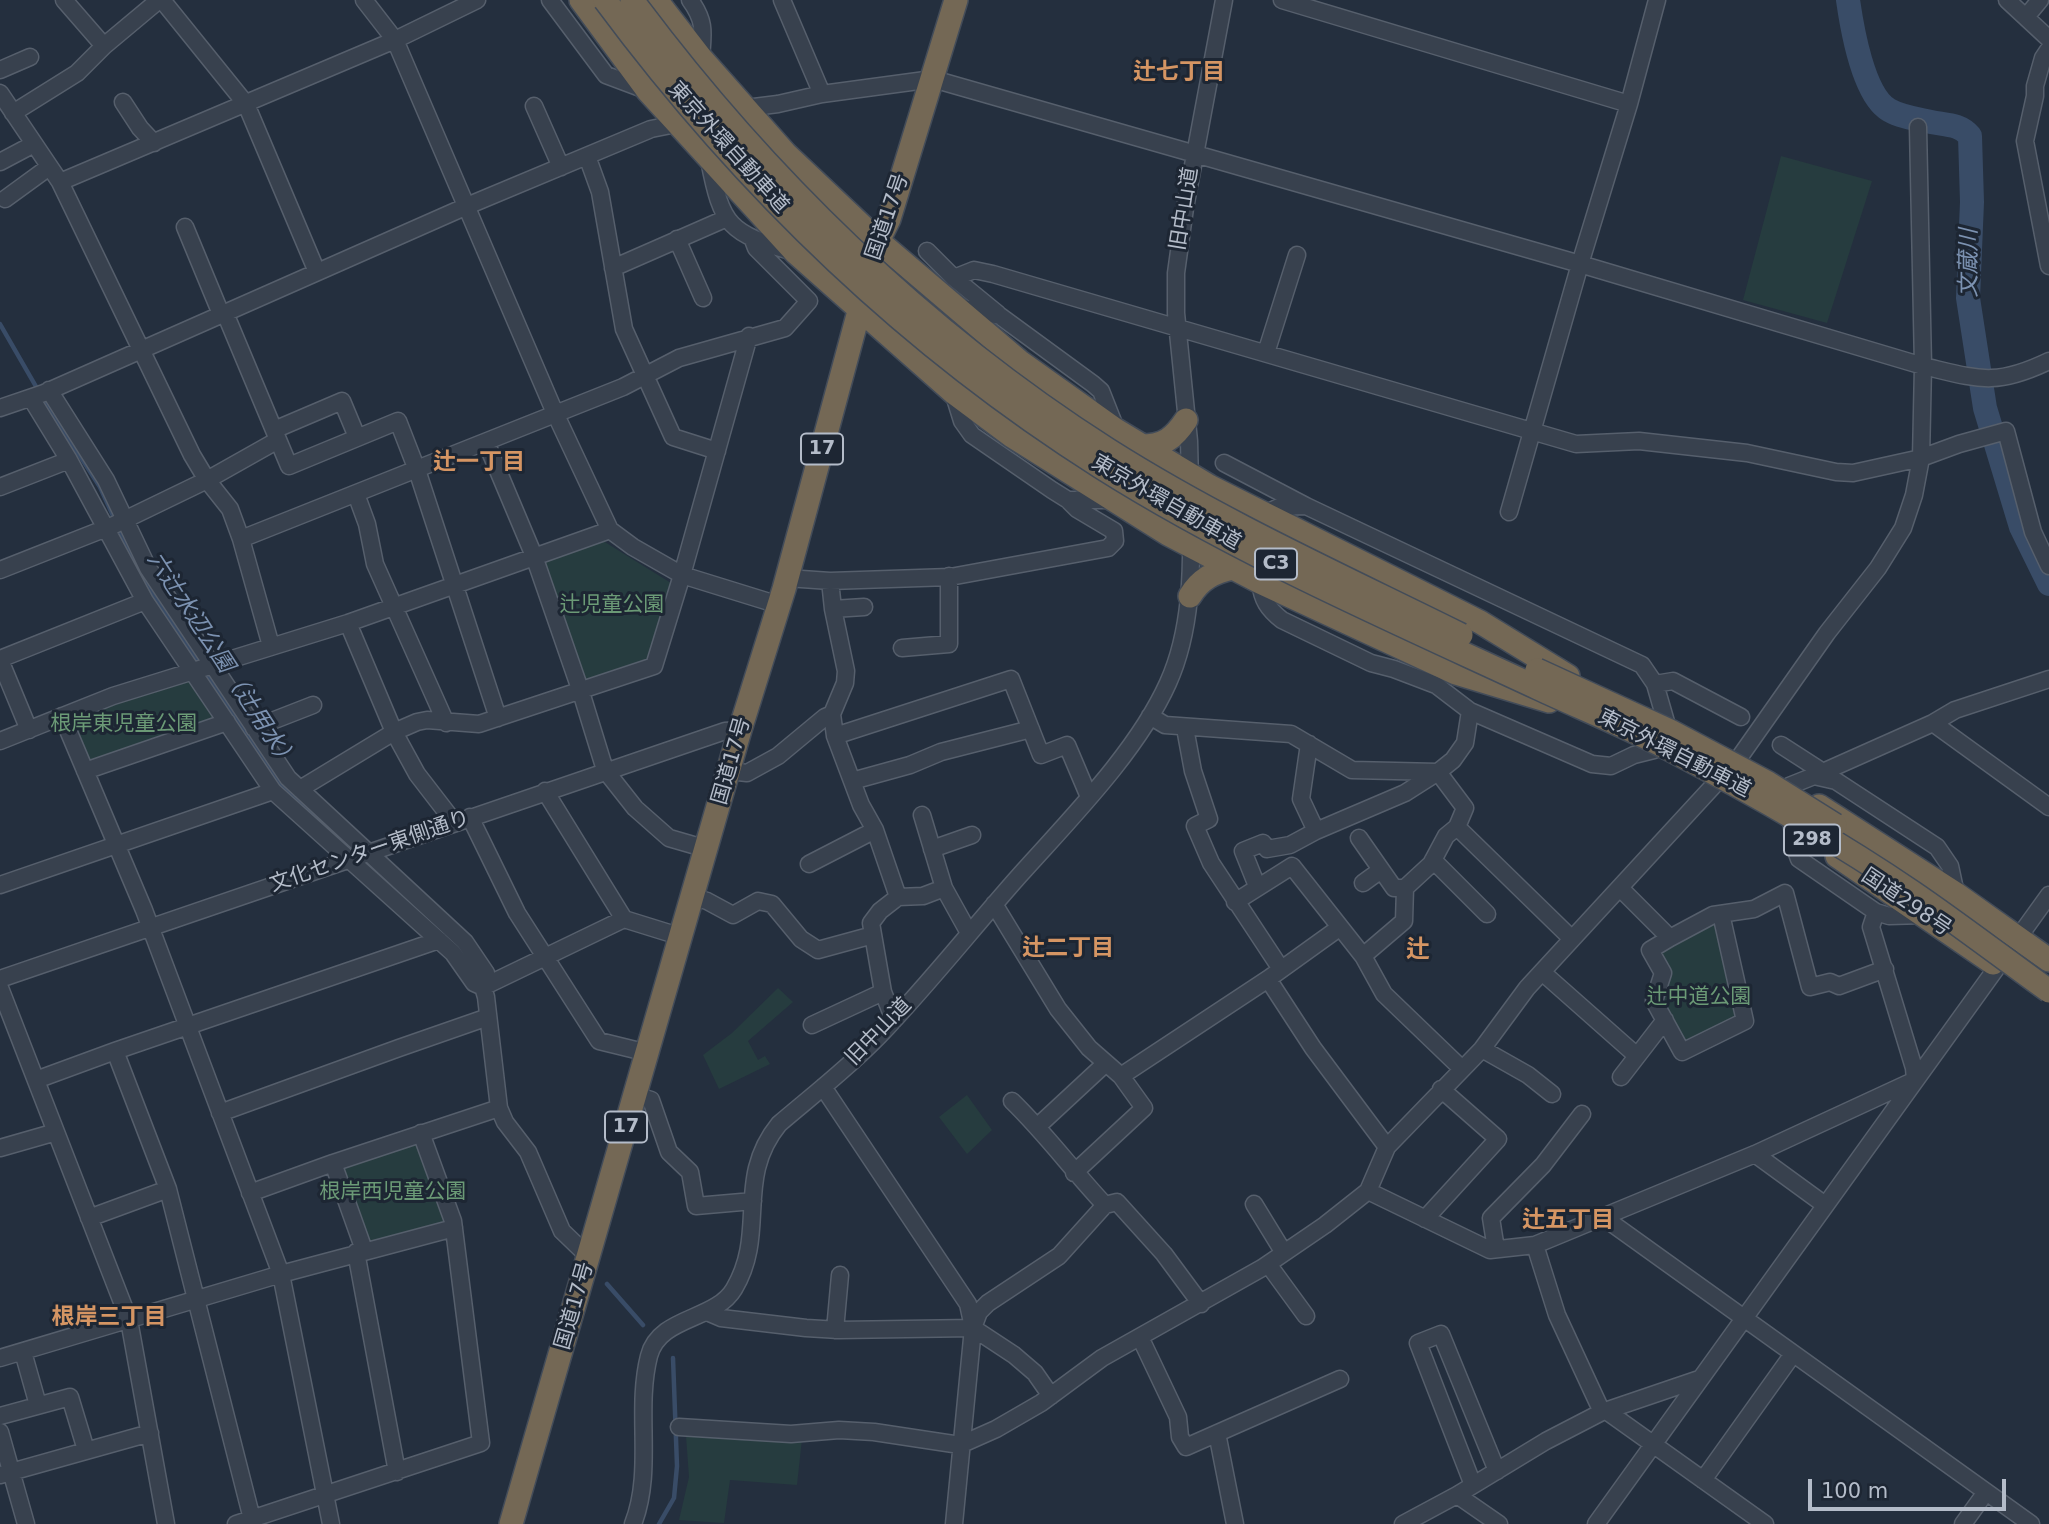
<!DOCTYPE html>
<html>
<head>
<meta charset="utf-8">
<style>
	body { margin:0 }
	#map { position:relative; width:2049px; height:1524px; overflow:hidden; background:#242f3e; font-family:"DejaVu Sans",sans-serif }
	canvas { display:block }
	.scale { position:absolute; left:1808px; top:1479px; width:198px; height:32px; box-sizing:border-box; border:4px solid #b4bcc9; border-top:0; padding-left:9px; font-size:21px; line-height:24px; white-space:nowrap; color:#b4bcc9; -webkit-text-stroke:5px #1d2633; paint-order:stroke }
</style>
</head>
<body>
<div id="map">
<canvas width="2049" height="1524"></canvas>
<div class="scale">100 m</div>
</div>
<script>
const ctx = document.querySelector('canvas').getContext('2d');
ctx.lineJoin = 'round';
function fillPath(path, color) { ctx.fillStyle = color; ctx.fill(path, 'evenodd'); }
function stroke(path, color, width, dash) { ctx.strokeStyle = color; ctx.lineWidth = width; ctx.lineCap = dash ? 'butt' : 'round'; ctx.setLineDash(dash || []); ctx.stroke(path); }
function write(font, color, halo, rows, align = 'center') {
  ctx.font = font + ' "DejaVu Sans","Noto Sans JP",sans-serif'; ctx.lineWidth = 6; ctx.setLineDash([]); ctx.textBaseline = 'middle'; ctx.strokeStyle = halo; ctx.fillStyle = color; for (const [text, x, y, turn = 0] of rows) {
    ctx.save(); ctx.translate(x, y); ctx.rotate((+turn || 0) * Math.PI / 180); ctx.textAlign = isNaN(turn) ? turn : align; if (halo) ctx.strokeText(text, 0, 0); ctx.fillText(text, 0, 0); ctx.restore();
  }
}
fillPath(new Path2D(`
	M 1781,156 L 1872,181 L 1827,323 L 1743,300 Z
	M 600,539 L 671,583 L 650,659 L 588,684 L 583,680 L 541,563 Z
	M 190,679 L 218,719 L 92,764 L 87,761 L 70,723 L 73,717 Z
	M 1721,914 L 1745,1021 L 1681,1050 L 1654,1001 L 1663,973 L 1650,950 Z
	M 778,988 L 793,1002 L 748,1041 L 758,1060 L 765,1056 L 770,1064 L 719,1089 L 703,1055 L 732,1033 Z
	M 967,1095 L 992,1130 L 967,1154 L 939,1117 Z
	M 418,1142 L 444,1216 L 443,1223 L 372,1243 L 367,1240 L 342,1170 L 346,1164 Z
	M 686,1436 L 802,1439 L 797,1485 L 730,1480 L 724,1523 L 679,1520 L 689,1477 Z`), '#263c3f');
stroke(new Path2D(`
	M 0,324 L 38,390
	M 42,397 L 100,487 L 140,575 L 254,746 L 281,785 L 356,854
	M 363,860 L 462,951
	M 607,1284 L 643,1325
	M 659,1524 L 674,1498 L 677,1466 L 673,1358`), '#394c67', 4.5);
stroke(new Path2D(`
	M 1848,0 C 1852,28 1863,95 1889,110 C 1901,117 1917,119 1931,122 C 1946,125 1960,124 1970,136 L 1972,202 L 1968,298 L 1985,408 L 2021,527 L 2049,584`), '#394c67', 24);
const minor = new Path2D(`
	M 64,0 L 104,46
	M 162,0 L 246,104 L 317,272
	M 364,0 L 395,40 L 555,413 L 610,530 L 633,547 L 682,575 L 779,605
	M 550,0 L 606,75 L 646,90
	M 690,0 C 706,22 703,33 701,58
	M 782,0 L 822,94
	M 1282,0 L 1629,104
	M 2007,0 L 2049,39
	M 2026,17 L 2040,0
	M 2049,49 L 2043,58 L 2035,86 L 2035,96 L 2025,141 L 2049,266
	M 0,70 L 30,57
	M 0,93 L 60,182 L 192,455 L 207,480 L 230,509 L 241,539 L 271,646
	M 123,102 L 140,128 L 154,143
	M 534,106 L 561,167
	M 738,109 L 778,104 L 822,94 L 933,79 L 1580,264 L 1923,366 C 1978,379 1995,387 2049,361
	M 13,113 L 77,73 L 104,46 L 159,0
	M 587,156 L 600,192 L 624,329 L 673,437 L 717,451
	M 709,160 C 722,227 729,233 794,252
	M 0,162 L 34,144
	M 60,182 L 395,40 L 477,0
	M 5,199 L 49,167
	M 185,227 L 221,314
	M 677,239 L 703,298
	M 927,251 L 954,278 L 998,314
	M 613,268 L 727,218
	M 954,278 L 974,270 L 993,274 L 1576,444 L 1639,441 L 1747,453 L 1836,472 L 1853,473 L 1921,458 L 1959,444 L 2006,431 L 2033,532 L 2049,566
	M 959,307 L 1000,316 L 1093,384 L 1101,391 L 1116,429
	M 225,313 L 289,466 L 398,421 L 417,470 L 498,718
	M 1266,353 L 1297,255
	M 49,390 L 106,480 L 148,568 L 288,778 L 465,942 L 486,973 L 487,985
	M 953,392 L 962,421 L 972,435 L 1052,490 L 1068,500 L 1110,500
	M 31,398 L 69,460 L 145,601 L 273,791 L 453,953 L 474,983 L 483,987 L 624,919 L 682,937
	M 0,408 L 44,393 L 467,206 L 651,129 L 686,122
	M 274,430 L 342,401 L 357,437
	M 486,442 L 534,556 L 581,692 L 605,770 L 635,808 L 669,838 L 707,849
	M 1224,463 L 1306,506
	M 1190,482 L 1189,441 L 1176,313 L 1176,273 L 1185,208 L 1224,0
	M 0,487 L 69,460
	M 356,494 L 367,524 L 375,564 L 446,723
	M 1509,512 L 1580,264 L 1629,104 L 1657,0
	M 1265,514 L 1279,507 L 1306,506 L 1642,665 L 1655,684 L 1666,722
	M 241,539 L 623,387 L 679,358 L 785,328 L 809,301 L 756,248 L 753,240
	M 0,570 L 114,525 L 207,480 L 278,440
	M 787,578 L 830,581 L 950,577 L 1108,548 L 1115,541 L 1114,531 L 1077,509 L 1068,500
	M 830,581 L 833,609 L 846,671 L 845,683 L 832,714 L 835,736 L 861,805 L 875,830 L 898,897 L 923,896 L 944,888
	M 1260,582 C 1262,600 1268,609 1282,620 L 1371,663 L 1394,669 L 1436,685 L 1470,711 L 1592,764 L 1611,766 L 1634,755 L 1654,750
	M 833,609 L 864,607
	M 348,623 L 394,732 L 417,774 L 454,822
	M 902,648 L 949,644 L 949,576
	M 0,659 L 145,601
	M 0,660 L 29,730
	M 1655,684 L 1673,681 L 1741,717
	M 62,716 L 144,910 L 281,1274 L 331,1524
	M 1150,716 L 1165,725 L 1291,734 L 1352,770 L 1438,772 L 1453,760 L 1465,743 L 1470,711
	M 1933,723 L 1955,710 L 2049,679
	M 254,728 L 313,705
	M 1185,728 L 1193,771 L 1209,819 L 1195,826 L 1211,863 L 1281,969
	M 835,736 L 1011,679 L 1041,755 L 1067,745 L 1089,797
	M 0,741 L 113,696 L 348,623 L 610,530
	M 1309,744 L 1301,799 L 1316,831
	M 1781,745 L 1829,776
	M 85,771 L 227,722
	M 729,771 L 747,773 L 778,756 L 825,717 L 832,714
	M 1814,776 L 1933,723 L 2049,807
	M 852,781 L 910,765 L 941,752 L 1031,729
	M 1789,786 L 1814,776 L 1836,781 L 1937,847 L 1950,866 L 1956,894
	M 300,789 L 394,732 L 417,722 L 427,720 L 479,724 L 654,666 L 682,575 L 749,336
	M 545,791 L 624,919
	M 922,815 L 944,888 L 969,933
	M 470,817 L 517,913 L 599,1041 L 648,1053
	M 1792,826 L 1794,845 L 1799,859 L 1876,912 L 1889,916 L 1924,915
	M 1457,827 L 1572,939
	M 1359,838 L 1394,888 L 1405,888
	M 932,849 L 972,835
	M 1433,860 L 1487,914
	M 809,864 L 875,830
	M 1363,883 L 1381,870
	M 0,885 L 273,791
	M 1257,886 L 1243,851 L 1263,843 L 1267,849 L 1290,845 L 1316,831 L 1405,793 L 1438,772 L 1465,808 L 1457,827 L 1446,836 L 1431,864 L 1405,888 L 1404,921 L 1363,956
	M 1620,888 L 1670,938 L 1713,915 L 1754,909 L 1785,893 L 1810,987 L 1830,982 L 1839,986 L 1885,969
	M 694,897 L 707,901 L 733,915 L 758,901 L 772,904 L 801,939 L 818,950 L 873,935
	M 1235,902 L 1292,866 L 1363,956 L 1384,994 L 1461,1068
	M 994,904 L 1058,1009 L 1089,1048 L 1121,1076 L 1144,1108 L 1074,1173
	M 1670,938 L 1650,950 L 1663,973 L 1654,1001 L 1682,1052 L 1745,1021 L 1721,914
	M 1542,972 L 1637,1056
	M 0,979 L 725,731 L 740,730
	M 1268,979 L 1313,1048 L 1387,1147
	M 483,987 L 486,997 L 499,1108 L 505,1122 L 528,1152 L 562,1231 L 589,1257
	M 0,988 L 129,1320 L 166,1524
	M 894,1020 L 883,992 L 871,923 L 880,911 L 898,897
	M 812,1025 L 883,992
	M 1482,1049 L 1528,1075 L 1552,1094
	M 115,1051 L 168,1189 L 252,1519
	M 1121,1076 L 1268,979 L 1339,928
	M 1621,1077 L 1665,1020
	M 36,1080 L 115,1051 L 439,940
	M 823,1087 L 968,1304 L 973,1327
	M 635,1095 L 651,1100 L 669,1152 L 690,1172 L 696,1206 L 753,1201
	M 1012,1101 C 1046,1134 1073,1171 1105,1205
	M 220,1113 L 399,1048 L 488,1017
	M 1038,1126 L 1106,1063
	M 0,1148 L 56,1132
	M 1755,1154 L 1825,1205
	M 333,1163 L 364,1250
	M 1368,1191 L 1490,1250 L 1535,1245 L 1755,1154 L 1915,1080 L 1914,1068 L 1871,927 L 1876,912
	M 250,1193 L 333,1163 L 499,1108
	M 1254,1204 L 1284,1253
	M 1603,1217 L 2031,1524
	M 89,1218 L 168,1189
	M 1425,1219 L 1498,1139 L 1441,1089
	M 1535,1245 L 1557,1315 L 1602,1412
	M 1496,1249 L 1491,1218 L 1543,1165 L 1582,1114
	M 356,1252 L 397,1472
	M 1268,1264 L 1306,1316
	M 707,1312 L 721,1318 L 806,1328 L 839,1330 L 973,1328 L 1014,1355 L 1035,1373 L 1051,1396
	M 835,1330 L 840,1275
	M 1140,1337 L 1178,1417 L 1180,1437 L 1186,1447 L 1340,1379
	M 23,1352 L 38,1405
	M 0,1358 L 281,1274 L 454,1228
	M 1605,1410 L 1765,1524
	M 0,1416 L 70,1397 L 86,1450
	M 679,1427 L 791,1434 L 839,1430 L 874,1432 L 960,1445 L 996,1429 L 1041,1403 L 1102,1358 L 1262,1268 L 1325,1225 L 1368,1191 L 1387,1147 L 1482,1049 L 1527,988 L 1739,758 L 1827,633 L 1878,568 L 1903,528 L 1914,495 L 1921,458 L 1923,366 L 1918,127
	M 0,1432 L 26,1524
	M 1217,1433 L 1235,1524
	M 0,1475 L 150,1433
	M 1703,1480 L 1793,1354
	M 1473,1485 L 1418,1343 L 1441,1334 L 1497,1471
	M 1457,1495 L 1499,1524
	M 236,1524 L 481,1443 L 453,1221 L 421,1133
	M 633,1524 C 654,1470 635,1411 649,1356 C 659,1316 715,1321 734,1289 C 768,1232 734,1179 779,1124 C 813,1095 848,1068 879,1036 C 928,985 972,929 1019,876 C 1069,820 1137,752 1168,683 C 1192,630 1192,569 1191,511
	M 954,1524 L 973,1328 L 979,1312 L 988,1303 L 1059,1256 L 1105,1205 L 1117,1202 L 1164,1254 L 1201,1304
	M 1403,1524 L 1457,1495 L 1546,1441 L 1602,1412 L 1699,1379
	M 1596,1524 L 2049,895
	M 1963,1524 L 1986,1492`);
const highway = new Path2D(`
	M 581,0 L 648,91 L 796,253 L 953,392 L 1012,436 L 1168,534 L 1260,582 L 1456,673 L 1549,701
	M 656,0 L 701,58 L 786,154 L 878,241 L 1019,361 L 1116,430 L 1209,486 L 1480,622 L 1568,676
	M 1141,446 C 1164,446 1174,438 1186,420
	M 1190,596 C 1200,579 1214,572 1233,568
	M 1819,806 L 1956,894 L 2049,960
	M 1837,856 L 1993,963
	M 511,1524 L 740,730 L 784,589 L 878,241 L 889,219 L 956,0`);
stroke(minor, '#565f6c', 19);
stroke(highway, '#434c59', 26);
stroke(minor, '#38414e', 16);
stroke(highway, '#746855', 23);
const highwayBridge = new Path2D(`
	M 605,0 C 743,186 905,343 1101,467 C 1237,553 1392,620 1538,688 C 1581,708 1625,726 1667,748 C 1751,792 1834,839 1912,892 C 1959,924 2003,958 2049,991
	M 632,0 C 762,175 923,332 1108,450 C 1220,521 1342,576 1461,635
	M 1537,670 L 1670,731 L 1768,783 L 1835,825`);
stroke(highwayBridge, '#434c59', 26, []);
stroke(highwayBridge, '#746855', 23);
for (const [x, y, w] of [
	[822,449,42],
	[1276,564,42],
	[1812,840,56],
	[626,1127,42]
]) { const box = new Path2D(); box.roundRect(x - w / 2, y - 15.5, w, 31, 5); ctx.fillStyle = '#1d2633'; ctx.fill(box); stroke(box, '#b4bcc9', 2); }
write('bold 19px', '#b4bcc9', null, [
	["17",822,449],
	["C3",1276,564],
	["298",1812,840],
	["17",626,1127]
]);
write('21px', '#b4bcc9', '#1d2633', [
	["東京外環自動車道",728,148,48],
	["旧中山道",1185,209,-81],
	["国道17号",888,217,-71],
	["東京外環自動車道",1166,503,30],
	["東京外環自動車道",1674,754,27],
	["国道17号",732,761,-74],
	["文化センター東側通り",370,852,-19],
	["国道298号",1906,903,34],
	["旧中山道",879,1032,-46],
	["国道17号",575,1306,-74]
]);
write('21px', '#6b9a76', '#1d2633', [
	["辻児童公園",612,606],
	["根岸東児童公園",124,725],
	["辻中道公園",1699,998],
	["根岸西児童公園",393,1193]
]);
write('bold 23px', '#d59563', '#1d2633', [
	["辻七丁目",1179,73],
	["辻一丁目",479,463],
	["辻二丁目",1068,949],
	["辻五丁目",1568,1221],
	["根岸三丁目",109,1318]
]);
write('italic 23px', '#7c92b1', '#1d2633', [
	["文蔵川",1970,263,-90],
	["六辻水辺公園（辻用水）",221,661,57]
]);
write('bold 24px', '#d59563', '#1d2633', [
	["辻",1418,951]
]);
</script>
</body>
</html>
